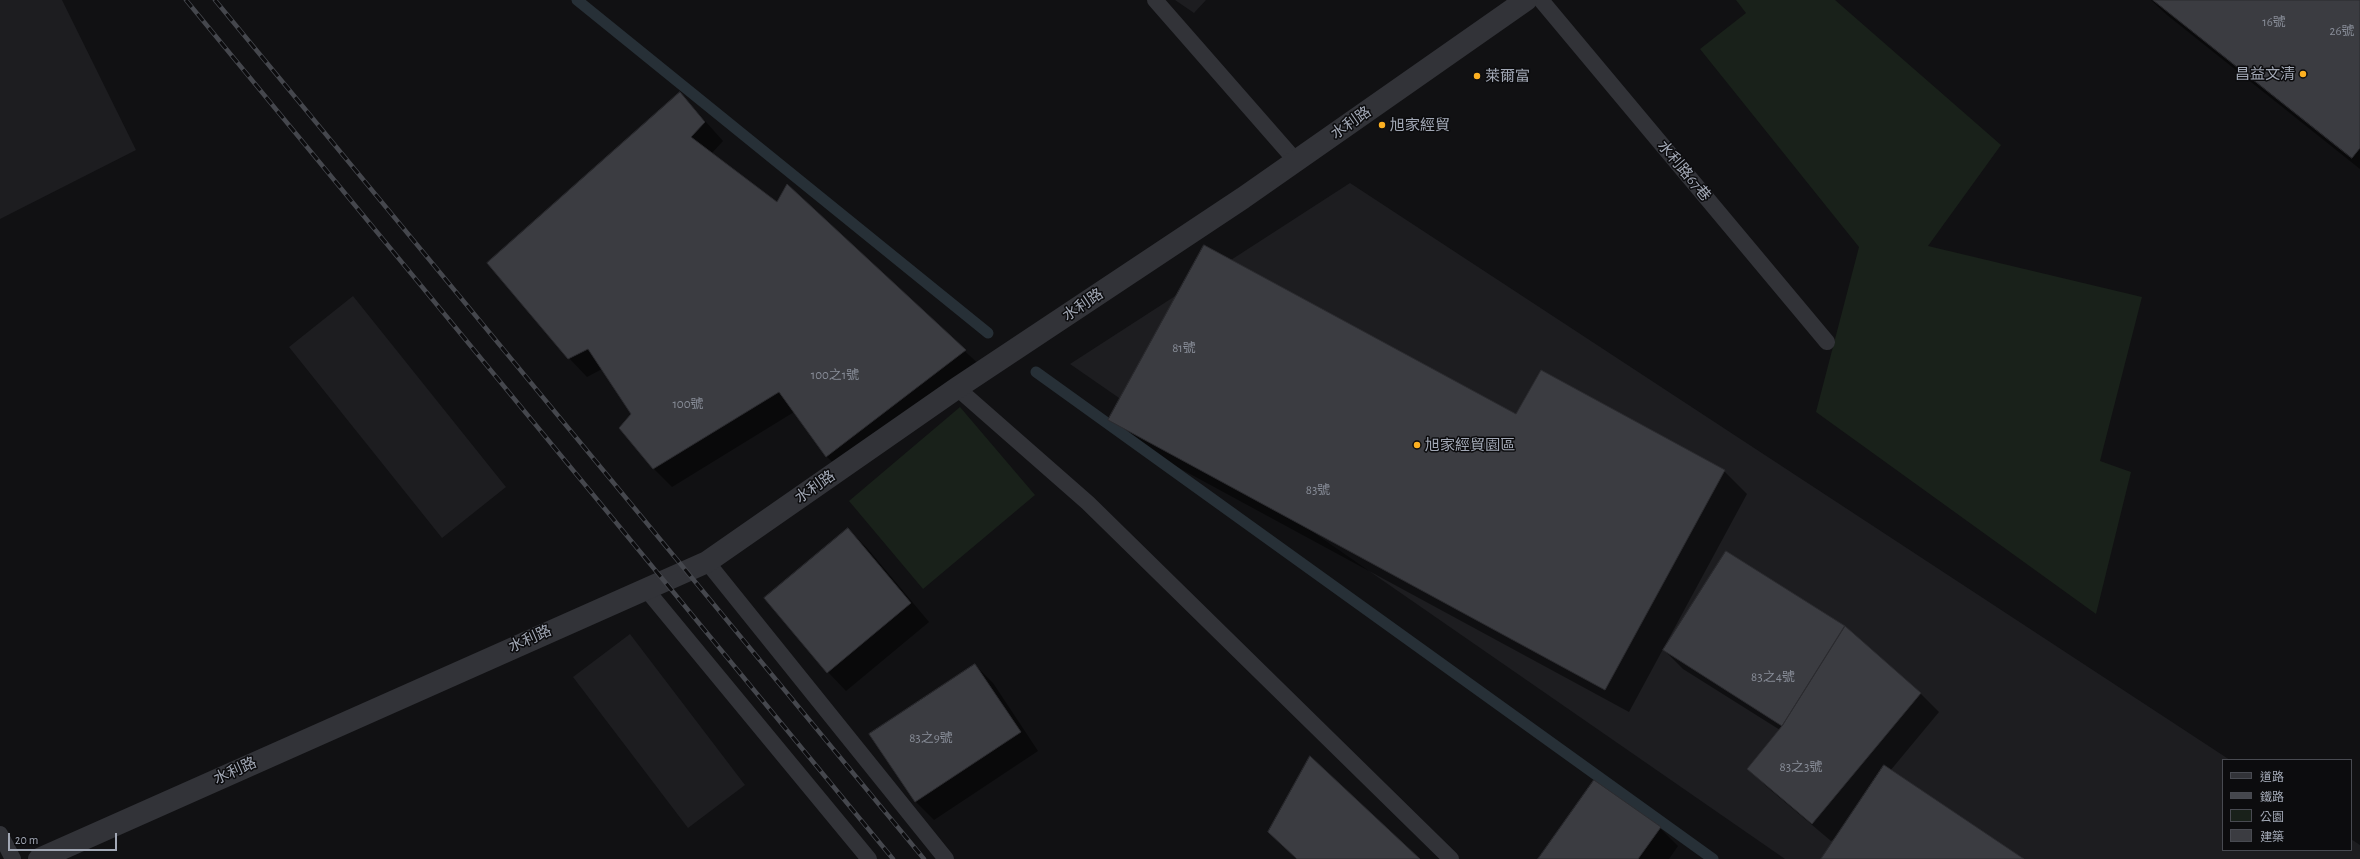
<!DOCTYPE html>
<html>
<head>
<meta charset="utf-8">
<style>
	body { margin:0 }
	#map { position:relative; width:2360px; height:859px; overflow:hidden; background:#111113; font-family:"Alegreya Sans","Noto Sans TC",sans-serif }
	canvas { display:block }
	.legend { position:absolute; left:2222px; top:759px; width:130px; height:92px; box-sizing:border-box; background:#0c0c0e; border:1px solid #484a51; margin:0; padding:5px 7px; list-style:none; font-size:12px; color:#a2a8b5 }
	.legend li { display:flex; align-items:center; gap:8px; height:20px }
	.legend b { width:20px; border:1px solid #484a51 }
	.scale { position:absolute; left:8px; top:833px; width:109px; height:18px; box-sizing:border-box; border:2px solid #a2a8b5; border-top:0; padding-left:5px; font-size:12px; line-height:14px; white-space:nowrap; color:#a2a8b5; -webkit-text-stroke:3px #0c0c0e; paint-order:stroke }
</style>
</head>
<body>
<div id="map">
<canvas width="2360" height="859"></canvas>
<ul class="legend">
<li><b style="height:5px;background:#323338"></b>道路</li>
<li><b style="height:5px;background:#45474d"></b>鐵路</li>
<li><b style="height:11px;background:#19211a"></b>公園</li>
<li><b style="height:11px;background:#3b3c41"></b>建築</li>
</ul>
<div class="scale">20 m</div>
</div>
<script>
const ctx = document.querySelector('canvas').getContext('2d');
ctx.lineJoin = 'round';
function fillPath(path, color) { ctx.fillStyle = color; ctx.fill(path, 'evenodd'); }
function stroke(path, color, width, dash) { ctx.strokeStyle = color; ctx.lineWidth = width; ctx.lineCap = dash ? 'butt' : 'round'; ctx.setLineDash(dash || []); ctx.stroke(path); }
function write(font, color, halo, rows, align = 'center') {
  ctx.font = font + ' "Alegreya Sans","Noto Sans TC",sans-serif'; ctx.lineWidth = 3; ctx.setLineDash([]); ctx.textBaseline = 'middle'; ctx.strokeStyle = halo; ctx.fillStyle = color; for (const [text, x, y, turn = 0] of rows) {
    ctx.save(); ctx.translate(x, y); ctx.rotate((+turn || 0) * Math.PI / 180); ctx.textAlign = isNaN(turn) ? turn : align; if (halo) ctx.strokeText(text, 0, 0); ctx.fillText(text, 0, 0); ctx.restore();
  }
}
fillPath(new Path2D(`
	M 0,0 L 62,0 L 136,150 L 0,219 Z
	M 1175,0 L 1206,0 L 1194,13 Z
	M 1350,183 L 2230,760 L 2223,760 L 2223,850 L 2351,850 L 2351,839 L 2360,845 L 2360,859 L 1785,859 L 1070,364 Z
	M 353,296 L 506,487 L 442,538 L 289,347 Z
	M 630,634 L 745,785 L 688,828 L 573,677 Z`), '#1d1d20');
fillPath(new Path2D(`
	M 1736,0 L 1835,0 L 2001,145 L 1928,246 L 2142,297 L 2100,461 L 2131,472 L 2096,614 L 1816,412 L 1859,247 L 1700,49 L 1746,13 Z
	M 960,407 L 1035,495 L 923,589 L 849,501 Z`), '#19211a');
fillPath(new Path2D(`
	M 2151,0 L 2360,0 L 2360,169 L 2167,15 Z
	M 680,93 L 723,141 L 711,154 L 777,204 L 787,186 L 984,369 L 845,474 L 826,456 L 794,412 L 672,487 L 654,469 L 621,428 L 632,414 L 602,369 L 587,377 L 569,358 Z
	M 1517,416 L 1724,471 L 1747,494 L 1629,712 L 1133,443 L 1110,420 Z
	M 848,529 L 867,548 L 929,622 L 846,691 L 828,672 L 765,598 Z
	M 1664,650 L 1920,693 L 1939,712 L 1890,771 L 2022,859 L 1822,859 L 1836,838 L 1831,841 L 1767,787 L 1749,769 L 1780,730 L 1683,669 Z
	M 975,665 L 993,683 L 1038,751 L 934,820 L 916,802 L 870,734 Z
	M 1660,828 L 1678,846 L 1669,859 L 1539,859 Z`), '#0007');
stroke(new Path2D(`
	M 577,0 L 988,333
	M 1036,372 L 1713,859`), '#273037', 11);
const building = new Path2D(`
	M 2153,0 L 2360,0 L 2360,148 L 2352,158 Z
	M 680,92 L 705,122 L 691,137 L 777,202 L 787,184 L 966,350 L 826,457 L 779,392 L 653,469 L 619,428 L 631,414 L 588,349 L 568,359 L 487,263 Z
	M 1204,245 L 1516,414 L 1541,370 L 1725,470 L 1605,690 L 1108,420 Z
	M 848,528 L 911,603 L 827,673 L 764,598 Z
	M 1726,551 L 1845,626 L 1782,726 L 1663,650 Z
	M 1845,626 L 1921,693 L 1812,824 L 1747,769 L 1782,726 Z
	M 975,664 L 1021,732 L 915,802 L 869,734 Z
	M 1310,756 L 1420,859 L 1297,859 L 1268,832 Z
	M 1884,765 L 2024,859 L 1821,859 Z
	M 1594,780 L 1661,827 L 1638,859 L 1538,859 Z`);
fillPath(building, '#3b3c41');
stroke(building, '#2b2b2f', 1);
stroke(new Path2D(`
	M 1155,0 L 1296,161
	M 1541,0 L 1827,342
	M 957,388 L 1088,503 L 1451,859
	M 707,562 L 946,859
	M 645,588 L 869,859
	M 0,834 L 13,859`), '#323338', 16);
stroke(new Path2D(`
	M 39,859 L 707,562 L 957,388 L 1243,198 L 1526,0`), '#323338', 22);
const rail = new Path2D(`
	M 186,0 L 893,859
	M 215,0 L 924,859`);
stroke(rail, '#45474d', 4.5);
stroke(rail, '#0c0c0e', 3, [9]);
for (const [x, y, r, color] of [
	[2303,74,4,"#fcb021"],
	[1477,76,4,"#fcb021"],
	[1382,125,4,"#fcb021"],
	[1417,445,4,"#fcb021"]
]) { const dot = new Path2D(); dot.arc(x, y, r, 0, 2 * Math.PI); ctx.fillStyle = color; ctx.fill(dot); stroke(dot, '#0c0c0e', 1.5); }
write('13px', '#888d98', null, [
	["16號",2274,22],
	["26號",2342,31],
	["81號",1184,348],
	["100之1號",835,375],
	["100號",688,404],
	["83號",1318,490],
	["83之4號",1773,677],
	["83之9號",931,738],
	["83之3號",1801,767]
]);
write('15px', '#a2a8b5', '#0c0c0e', [
	["昌益文清",2295,74,"right"],
	["萊爾富",1485,76],
	["旭家經貿",1390,125],
	["旭家經貿園區",1425,445]
], 'left');
write('15px', '#a2a8b5', '#0c0c0e', [
	["水利路",1351,123,-35],
	["水利路67巷",1684,171,50],
	["水利路",1083,305,-34],
	["水利路",815,487,-35],
	["水利路",530,639,-24],
	["水利路",235,771,-24]
]);
</script>
</body>
</html>
